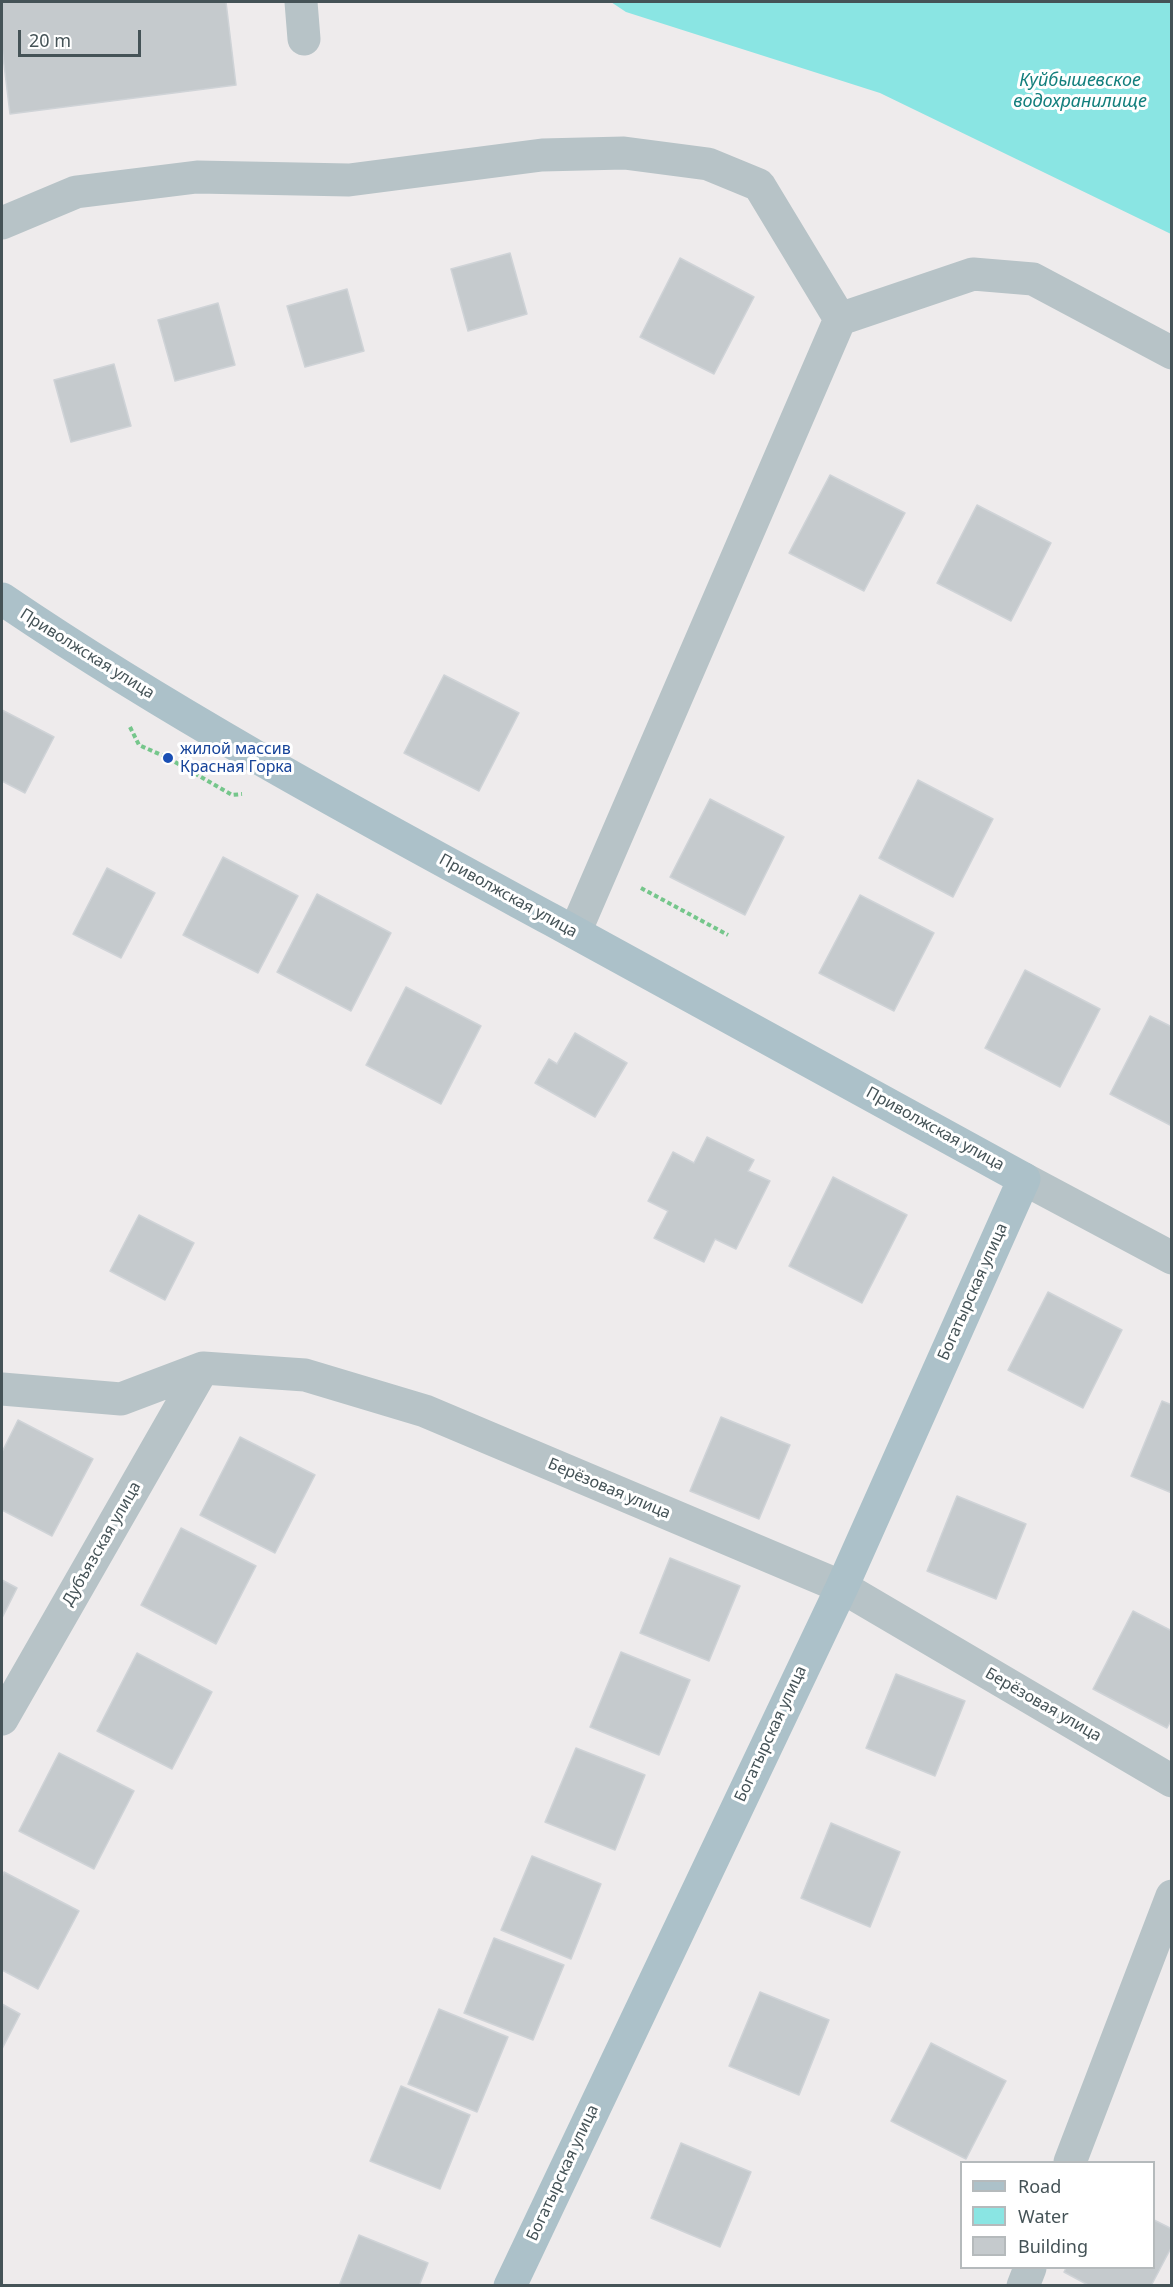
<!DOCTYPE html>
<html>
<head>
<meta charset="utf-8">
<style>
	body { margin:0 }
	#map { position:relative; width:1173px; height:2287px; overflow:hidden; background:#eeebec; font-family:"Noto Sans",sans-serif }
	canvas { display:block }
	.frame { position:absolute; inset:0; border:3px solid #455357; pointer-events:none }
	.legend { position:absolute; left:960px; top:2161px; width:195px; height:108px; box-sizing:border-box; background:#fff; border:2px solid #b5babc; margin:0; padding:8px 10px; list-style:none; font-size:18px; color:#455357 }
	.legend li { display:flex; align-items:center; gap:12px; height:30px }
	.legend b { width:30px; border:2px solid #b5babc }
	.scale { position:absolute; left:18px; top:30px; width:123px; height:27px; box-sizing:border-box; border:3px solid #455357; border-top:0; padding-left:8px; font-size:18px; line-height:21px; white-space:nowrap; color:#455357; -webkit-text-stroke:4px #fff; paint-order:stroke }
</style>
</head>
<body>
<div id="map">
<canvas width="1173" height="2287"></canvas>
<div class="frame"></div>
<ul class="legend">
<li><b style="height:8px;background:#acc1c9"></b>Road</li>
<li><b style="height:16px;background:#8ae5e3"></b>Water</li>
<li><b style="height:16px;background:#c5cacd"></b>Building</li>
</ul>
<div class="scale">20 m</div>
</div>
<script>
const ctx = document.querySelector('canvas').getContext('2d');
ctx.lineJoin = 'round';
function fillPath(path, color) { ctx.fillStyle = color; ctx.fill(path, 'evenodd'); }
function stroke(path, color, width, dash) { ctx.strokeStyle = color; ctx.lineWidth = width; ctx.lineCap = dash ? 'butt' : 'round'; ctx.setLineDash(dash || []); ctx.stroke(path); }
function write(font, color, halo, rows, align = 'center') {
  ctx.font = font + ' "Noto Sans",sans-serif'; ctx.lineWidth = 6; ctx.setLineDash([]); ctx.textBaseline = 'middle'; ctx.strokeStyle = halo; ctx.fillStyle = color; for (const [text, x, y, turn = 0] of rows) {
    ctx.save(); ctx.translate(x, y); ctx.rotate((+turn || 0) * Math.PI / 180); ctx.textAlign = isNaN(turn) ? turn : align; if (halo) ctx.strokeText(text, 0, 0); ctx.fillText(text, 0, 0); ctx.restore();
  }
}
fillPath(new Path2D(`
	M 611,2 L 1171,2 L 1171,234 L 880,93 L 626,12 Z`), '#8ae5e3');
const building = new Path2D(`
	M 2,2 L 226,2 L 236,85 L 10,114 L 2,48 Z
	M 510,253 L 527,314 L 468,331 L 451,269 Z
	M 680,258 L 754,297 L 714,374 L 640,337 Z
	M 347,289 L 364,351 L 305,367 L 287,306 Z
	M 218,303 L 235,365 L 175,381 L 158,320 Z
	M 114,364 L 131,426 L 71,442 L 54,380 Z
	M 830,475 L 905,513 L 864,591 L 789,553 Z
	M 977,505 L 1051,543 L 1011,621 L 937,583 Z
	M 444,675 L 519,713 L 479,791 L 404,753 Z
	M 2,710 L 54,737 L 25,793 L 2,781 Z
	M 918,780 L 993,819 L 953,897 L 879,858 Z
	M 710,799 L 784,837 L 745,915 L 670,877 Z
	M 223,857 L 298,896 L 258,973 L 183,935 Z
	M 107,868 L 155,893 L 121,958 L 73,934 Z
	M 317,894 L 391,933 L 351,1011 L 277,972 Z
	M 860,895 L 934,933 L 894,1011 L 819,973 Z
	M 1025,970 L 1100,1009 L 1060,1087 L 985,1048 Z
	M 406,987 L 481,1026 L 441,1104 L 366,1065 Z
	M 1150,1016 L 1172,1027 L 1172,1126 L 1110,1094 Z
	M 575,1033 L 627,1063 L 595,1117 L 535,1083 L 549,1059 L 557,1064 Z
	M 707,1137 L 754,1160 L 748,1171 L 770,1181 L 736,1249 L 715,1239 L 704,1262 L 654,1238 L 668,1211 L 648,1201 L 673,1152 L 694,1163 Z
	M 833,1177 L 907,1215 L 862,1303 L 789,1266 Z
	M 139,1215 L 194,1243 L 165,1300 L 110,1271 Z
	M 1048,1292 L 1122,1330 L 1083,1408 L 1008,1370 Z
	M 1162,1401 L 1172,1405 L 1172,1493 L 1131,1476 Z
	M 721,1417 L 790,1445 L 759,1519 L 690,1491 Z
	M 18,1420 L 93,1459 L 52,1536 L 2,1510 L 2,1452 Z
	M 240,1437 L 315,1475 L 275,1553 L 200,1515 Z
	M 957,1496 L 1026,1524 L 996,1599 L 927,1571 Z
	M 181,1528 L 256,1566 L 216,1644 L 141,1605 Z
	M 670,1558 L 740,1586 L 709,1661 L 640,1633 Z
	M 2,1580 L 17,1588 L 2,1618 Z
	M 1133,1611 L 1172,1631 L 1172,1719 L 1167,1728 L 1093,1689 Z
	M 621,1652 L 690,1680 L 659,1755 L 590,1727 Z
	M 137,1653 L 212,1692 L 172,1769 L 97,1731 Z
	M 896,1674 L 965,1701 L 935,1776 L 866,1748 Z
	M 576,1748 L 645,1775 L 615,1850 L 545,1822 Z
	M 59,1753 L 134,1791 L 94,1869 L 19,1831 Z
	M 831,1823 L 900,1852 L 870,1927 L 801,1898 Z
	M 532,1856 L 601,1884 L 571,1959 L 501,1930 Z
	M 4,1872 L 79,1911 L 38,1989 L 2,1970 L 2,1877 Z
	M 494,1938 L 564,1965 L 533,2040 L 464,2013 Z
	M 760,1992 L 829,2020 L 799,2095 L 729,2066 Z
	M 2,2004 L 20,2014 L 2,2049 Z
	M 439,2009 L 508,2037 L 477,2112 L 408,2084 Z
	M 931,2043 L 1006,2081 L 966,2159 L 891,2121 Z
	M 401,2086 L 470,2115 L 440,2189 L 370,2161 Z
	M 681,2143 L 751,2172 L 720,2247 L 651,2218 Z
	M 1154,2220 L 1172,2229 L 1172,2246 L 1151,2286 L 1090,2286 L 1064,2272 L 1066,2268 L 1154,2268 Z
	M 359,2235 L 428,2263 L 419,2286 L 339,2286 Z`);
fillPath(building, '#c5cacd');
stroke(building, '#cfd3d7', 1.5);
stroke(new Path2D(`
	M 130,727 L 139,745 L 168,758 L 232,795 L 242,794
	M 641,888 L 728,935`), '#75c68b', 4, [4.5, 3]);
stroke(new Path2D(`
	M 301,2 L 304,39
	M 2,223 L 76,192 L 197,177 L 349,180 L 542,155 L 624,153 L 708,164 L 759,185 L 840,319 L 973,274 L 1033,279 L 1172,353
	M 575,932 L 840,319
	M 1024,1179 L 1172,1258
	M 2,1389 L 121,1399 L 203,1368 L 305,1375 L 425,1411 L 842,1587 L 1172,1781
	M 2,1719 L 203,1368
	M 1070,2162 L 1172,1896
	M 1023,2286 L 1030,2268`), '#b7c3c7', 33);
stroke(new Path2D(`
	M 2,599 C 177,718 366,819 552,920 C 710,1005 867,1092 1024,1179 L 842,1587 L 510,2286`), '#acc1c9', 33);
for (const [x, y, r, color] of [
	[168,758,6,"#1a4fb4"]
]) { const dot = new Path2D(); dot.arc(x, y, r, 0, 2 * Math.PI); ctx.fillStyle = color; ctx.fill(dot); stroke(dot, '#fff', 2); }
write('16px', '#455357', '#fff', [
	["Приволжская улица",87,654,32],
	["Приволжская улица",508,896,29],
	["Приволжская улица",935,1129,29],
	["Богатырская улица",973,1292,-66],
	["Берёзовая улица",609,1489,23],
	["Дубъязская улица",102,1544,-60],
	["Берёзовая улица",1043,1705,30],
	["Богатырская улица",771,1734,-65],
	["Богатырская улица",563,2173,-65]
]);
write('16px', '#164399', '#fff', [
	["жилой массив",180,749],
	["Красная Горка",180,767]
], 'left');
write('italic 18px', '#137f7d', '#fff', [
	["Куйбышевское",1080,81],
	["водохранилище",1080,102]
]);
</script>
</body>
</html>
